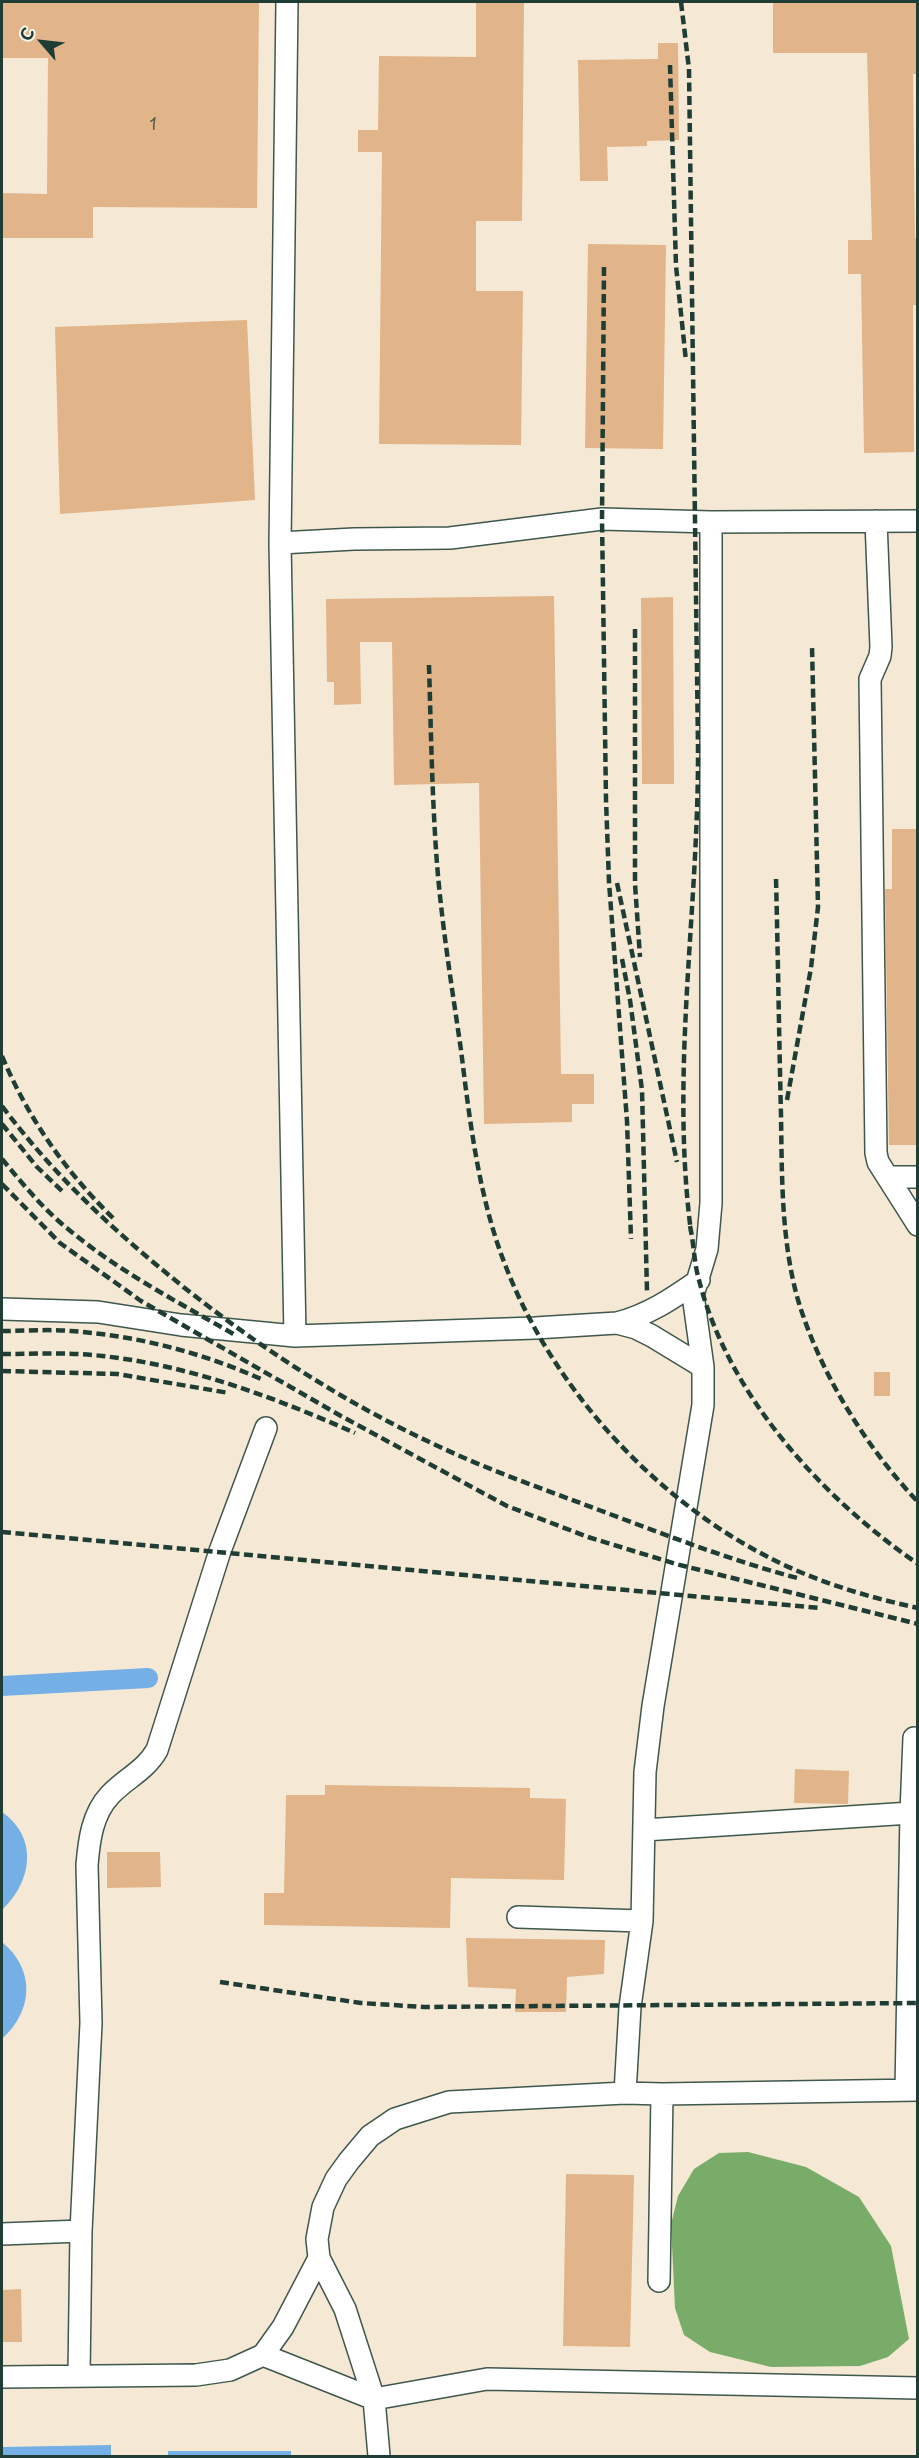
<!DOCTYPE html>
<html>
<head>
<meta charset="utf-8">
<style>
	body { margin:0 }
	#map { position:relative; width:919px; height:2458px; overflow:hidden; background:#f5e9d5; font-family:"Playpen Sans",sans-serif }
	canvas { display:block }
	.frame { position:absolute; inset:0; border:3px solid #1f3d34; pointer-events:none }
	.north { position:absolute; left:12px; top:12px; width:60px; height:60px; -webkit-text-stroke:4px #f7f3e8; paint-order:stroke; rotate:298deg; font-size:16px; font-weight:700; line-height:24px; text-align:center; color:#1f3d34 }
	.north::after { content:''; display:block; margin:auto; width:21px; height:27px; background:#1f3d34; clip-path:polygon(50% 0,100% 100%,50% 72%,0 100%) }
</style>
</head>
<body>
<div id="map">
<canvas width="919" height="2458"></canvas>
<div class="frame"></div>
<div class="north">С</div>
</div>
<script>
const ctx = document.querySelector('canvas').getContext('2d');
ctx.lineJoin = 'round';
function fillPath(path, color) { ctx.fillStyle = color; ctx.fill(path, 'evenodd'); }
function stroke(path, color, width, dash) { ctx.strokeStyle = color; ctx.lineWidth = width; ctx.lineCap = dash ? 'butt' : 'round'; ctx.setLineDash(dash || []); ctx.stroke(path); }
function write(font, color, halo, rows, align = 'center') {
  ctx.font = font + ' "Playpen Sans",sans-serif'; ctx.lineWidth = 6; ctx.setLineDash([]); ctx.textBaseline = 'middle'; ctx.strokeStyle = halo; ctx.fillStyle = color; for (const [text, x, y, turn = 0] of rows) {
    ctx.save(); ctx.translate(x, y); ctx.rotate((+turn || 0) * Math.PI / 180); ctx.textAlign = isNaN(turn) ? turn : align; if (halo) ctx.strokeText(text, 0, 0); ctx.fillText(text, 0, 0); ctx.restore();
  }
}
fillPath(new Path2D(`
	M 748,2152 L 806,2167 L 859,2197 L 891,2246 L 909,2339 L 888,2357 L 860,2366 L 771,2367 L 710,2352 L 684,2335 L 675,2308 L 671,2224 L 678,2196 L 694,2169 L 719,2153 Z`), '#78ac68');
fillPath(new Path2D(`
	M 2,1812 C 39,1838 32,1882 2,1910 Z
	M 2,1942 C 36,1970 33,2011 2,2039 Z
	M 111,2445 L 111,2456 L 2,2456 L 2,2447 Z
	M 168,2451 L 291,2451 L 291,2456 L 168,2456 Z`), '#74afe5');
stroke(new Path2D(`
	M 2,1686 L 148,1678`), '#74afe5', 20);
fillPath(new Path2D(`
	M 2,2 L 259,2 L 257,208 L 93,207 L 93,238 L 2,238 L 2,193 L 47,194 L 48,58 L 2,58 Z
	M 476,2 L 524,2 L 522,221 L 476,221 L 476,291 L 523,291 L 521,445 L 379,444 L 382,152 L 358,152 L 358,130 L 378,130 L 379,56 L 476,57 Z
	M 773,2 L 918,2 L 918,74 L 913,74 L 915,238 L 918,239 L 918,305 L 913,305 L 914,452 L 864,453 L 861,274 L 848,274 L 848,240 L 872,240 L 867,53 L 773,53 Z
	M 658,43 L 678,43 L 679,140 L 647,141 L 647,146 L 607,147 L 608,181 L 580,181 L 578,60 L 658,59 Z
	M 588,244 L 666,245 L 663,449 L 585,448 Z
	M 247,320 L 255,500 L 60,514 L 55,327 Z
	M 554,596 L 561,1074 L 594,1074 L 594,1104 L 572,1104 L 572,1122 L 484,1124 L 479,783 L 394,785 L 392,642 L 360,642 L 361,704 L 334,705 L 334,682 L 327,682 L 326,599 Z
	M 673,597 L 674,784 L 642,784 L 641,598 Z
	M 892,829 L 918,829 L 918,1145 L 889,1145 L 885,889 L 892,889 Z
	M 874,1372 L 890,1372 L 890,1396 L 874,1396 Z
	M 795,1769 L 849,1771 L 848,1804 L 794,1803 Z
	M 325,1785 L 530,1788 L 530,1798 L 566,1799 L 564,1880 L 451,1878 L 450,1928 L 264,1925 L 264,1893 L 284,1893 L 286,1795 L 325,1795 Z
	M 107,1852 L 160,1852 L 161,1887 L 107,1888 Z
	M 466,1938 L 605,1940 L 604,1974 L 567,1977 L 566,2012 L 515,2012 L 516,1989 L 468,1987 Z
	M 566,2174 L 634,2175 L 630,2347 L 563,2346 Z
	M 21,2289 L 22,2342 L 2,2342 L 2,2290 Z`), '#e1b48a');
const minor = new Path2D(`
	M 287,2 L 280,543 L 295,1336
	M 876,521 L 881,647 L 880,656 L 870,679 L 876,1153 L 878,1162 L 918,1225
	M 280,543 L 354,539 L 450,538 L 602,519 L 711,522 L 918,521
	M 890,1177 L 918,1177
	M 2,1309 L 98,1312 L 181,1325 L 295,1336 L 535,1328 L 617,1323 L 636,1328 L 652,1336 L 703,1367
	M 617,1323 C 648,1315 672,1299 699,1280
	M 911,1813 L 914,1738 L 918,1739
	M 644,1830 L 911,1813 L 906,2090
	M 518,1917 L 642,1921
	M 625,2093 L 630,2007 L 642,1921 L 645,1772 L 653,1706 L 703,1405 L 703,1367 L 693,1295 L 707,1249 L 711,1203 L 711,522
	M 2,2234 L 81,2231
	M 659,2281 L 662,2094
	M 263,2355 L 374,2399 L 487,2379 L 918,2388
	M 79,2376 L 81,2231 L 91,2023 L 87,1865 C 89,1841 92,1814 110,1795 C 126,1778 145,1771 157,1750 L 220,1551 L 266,1428
	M 2,2377 L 196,2375 L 230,2370 L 263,2355 L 283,2327 L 319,2258
	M 379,2456 L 374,2399 L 345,2309 L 319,2258 L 317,2239 L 323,2207 L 336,2179 L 349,2161 L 370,2136 L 395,2119 L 449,2102 L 625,2093 L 662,2094 L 918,2090`);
stroke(minor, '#3f574c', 24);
stroke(minor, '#fff', 21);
stroke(new Path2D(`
	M 681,2 L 689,69 L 698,746 C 699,909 670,1071 691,1232
	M 670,65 L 676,266 L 686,361
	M 604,267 L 602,519 L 606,800 L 609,882 L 627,1121 L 631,1239
	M 635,629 L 635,884 L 640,957
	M 429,665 C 431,731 432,798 437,864 C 442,926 452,988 461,1050 C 470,1123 479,1199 506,1267 C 553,1388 653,1498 768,1557 C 814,1581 867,1597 918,1608
	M 776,879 C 778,957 779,1036 781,1115 C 782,1176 781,1240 798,1300 C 820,1373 865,1446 918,1502
	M 617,883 L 677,1162
	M 622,959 L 630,1000 L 642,1090 L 647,1291
	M 2,1056 C 28,1118 65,1171 113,1218
	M 787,1100 L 811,968 L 818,907 L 812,646
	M 2,1106 C 56,1178 116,1233 186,1289 C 266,1352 347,1404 440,1447 C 491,1471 546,1490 599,1510 C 666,1535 732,1561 801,1579
	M 2,1124 L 37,1167 L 64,1193
	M 2,1159 C 22,1183 43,1209 68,1229 C 118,1271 178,1302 235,1335
	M 2,1184 L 60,1243 L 141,1301 L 341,1416 L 507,1506 L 588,1537 L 676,1564 L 918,1624
	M 690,1226 C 694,1244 694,1263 699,1280 C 728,1395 822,1498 918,1564
	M 2,1331 C 24,1331 48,1329 71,1331 C 138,1336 200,1352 261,1379
	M 2,1354 C 35,1354 69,1352 102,1356 C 189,1365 276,1398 355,1433
	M 2,1371 L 117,1374 L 229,1393
	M 2,1532 L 820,1608
	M 220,1982 L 361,2003 L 424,2007 L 918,2003`), '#1f3d34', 4.5, [9, 4.5]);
write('16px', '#505b4a', null, [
	["1",153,126]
]);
</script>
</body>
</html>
